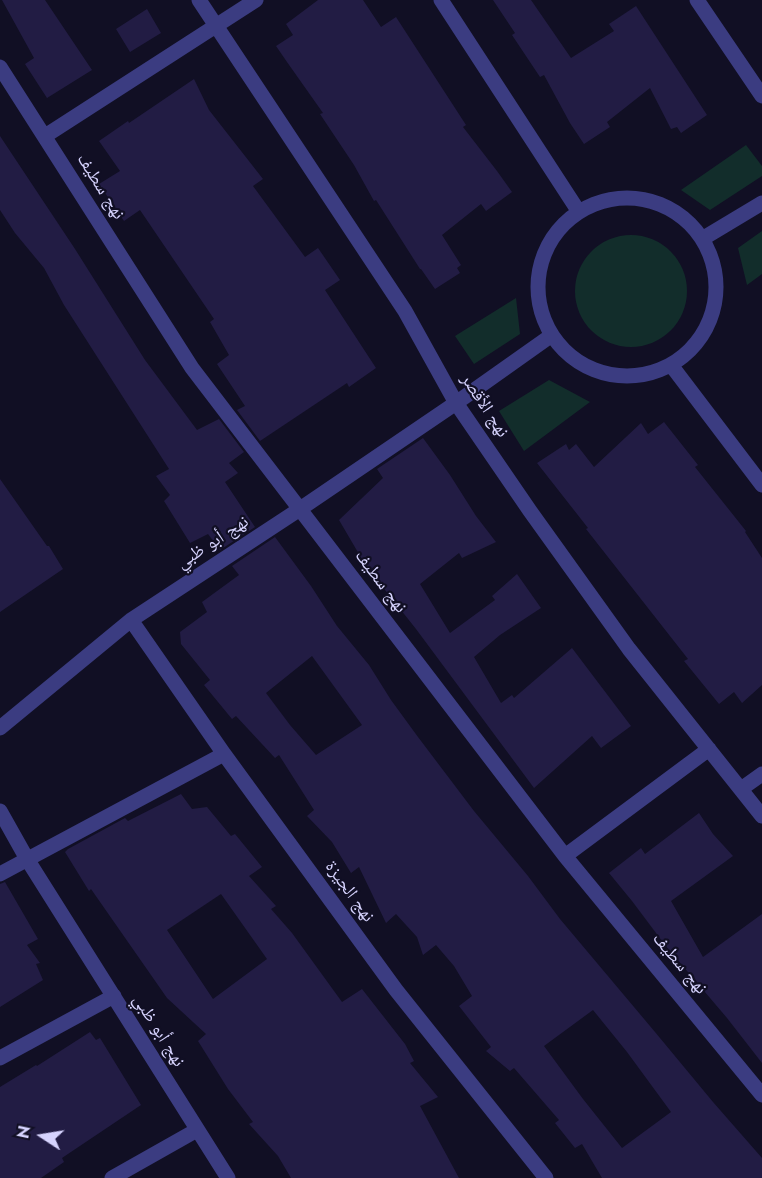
<!DOCTYPE html>
<html>
<head>
<meta charset="utf-8">
<style>
	body { margin:0 }
	#map { position:relative; width:762px; height:1178px; overflow:hidden; background:#110f24; font-family:Jost,sans-serif }
	canvas { display:block }
	.north { position:absolute; left:12px; top:1106px; width:60px; height:60px; -webkit-text-stroke:4px #110f24; paint-order:stroke; rotate:282deg; font-size:16px; font-weight:700; line-height:24px; text-align:center; color:#d6d3fe }
	.north::after { content:''; display:block; margin:auto; width:21px; height:27px; background:#d6d3fe; clip-path:polygon(50% 0,100% 100%,50% 72%,0 100%) }
</style>
</head>
<body>
<div id="map">
<canvas width="762" height="1178"></canvas>
<div class="north">N</div>
</div>
<script>
const ctx = document.querySelector('canvas').getContext('2d');
ctx.lineJoin = 'round';
function fillPath(path, color) { ctx.fillStyle = color; ctx.fill(path, 'evenodd'); }
function stroke(path, color, width, dash) { ctx.strokeStyle = color; ctx.lineWidth = width; ctx.lineCap = dash ? 'butt' : 'round'; ctx.setLineDash(dash || []); ctx.stroke(path); }
function write(font, color, halo, rows, align = 'center') {
  ctx.font = font + ' Jost,"Noto Naskh Arabic",sans-serif'; ctx.lineWidth = 4.5; ctx.setLineDash([]); ctx.textBaseline = 'middle'; ctx.strokeStyle = halo; ctx.fillStyle = color; for (const [text, x, y, turn = 0] of rows) {
    ctx.save(); ctx.translate(x, y); ctx.rotate((+turn || 0) * Math.PI / 180); ctx.textAlign = isNaN(turn) ? turn : align; if (halo) ctx.strokeText(text, 0, 0); ctx.fillText(text, 0, 0); ctx.restore();
  }
}
fillPath(new Path2D(`
	M 746,145 L 762,166 L 762,176 L 710,210 L 681,190 Z
	M 762,231 L 762,274 L 747,285 L 738,248 Z
	M575 291a56 56 0 1 1 112 0a56 56 0 1 1-112 0Z
	M 516,298 L 520,334 L 474,364 L 455,336 Z
	M 549,380 L 590,402 L 524,451 L 499,411 Z`), '#122d2b');
fillPath(new Path2D(`
	M 2,0 L 45,0 L 92,70 L 47,98 L 25,64 L 34,58 Z
	M 318,0 L 363,0 L 381,27 L 396,17 L 466,125 L 463,127 L 497,171 L 512,192 L 486,211 L 481,204 L 442,235 L 461,265 L 457,268 L 460,273 L 435,289 L 421,269 L 420,269 L 376,200 L 374,201 L 354,165 L 320,114 L 323,113 L 287,62 L 276,46 L 293,35 L 286,24 Z
	M 493,0 L 531,0 L 571,58 L 614,31 L 609,24 L 636,6 L 707,115 L 681,133 L 677,127 L 671,129 L 650,88 L 607,122 L 610,127 L 584,144 L 570,123 L 544,75 L 540,77 L 512,35 L 515,33 Z
	M 147,9 L 161,33 L 130,52 L 116,29 Z
	M 194,79 L 209,110 L 263,179 L 253,186 L 305,257 L 318,248 L 340,280 L 325,290 L 376,368 L 349,387 L 347,383 L 260,441 L 237,410 L 245,406 L 217,364 L 229,355 L 210,322 L 214,319 L 140,210 L 124,221 L 99,184 L 120,171 L 99,141 L 128,121 L 129,123 Z
	M 0,136 L 75,249 L 145,360 L 197,430 L 219,419 L 244,452 L 229,463 L 238,473 L 225,482 L 255,527 L 220,550 L 208,534 L 190,543 L 164,501 L 170,495 L 156,476 L 169,469 L 64,305 L 44,268 L 15,233 L 0,210 Z
	M 664,422 L 698,465 L 695,467 L 746,531 L 745,532 L 762,558 L 762,685 L 742,703 L 734,692 L 719,704 L 684,661 L 688,659 L 586,529 L 588,528 L 537,463 L 566,444 L 569,450 L 576,444 L 594,467 L 641,423 L 648,434 Z
	M 423,438 L 450,475 L 476,516 L 496,542 L 462,558 L 459,553 L 420,584 L 450,633 L 495,600 L 492,596 L 517,574 L 541,608 L 500,635 L 474,657 L 501,703 L 512,695 L 514,698 L 572,648 L 631,726 L 601,748 L 592,736 L 534,788 L 416,629 L 366,566 L 339,520 L 383,478 L 377,469 Z
	M 0,479 L 47,546 L 49,546 L 63,569 L 0,612 Z
	M 275,537 L 311,586 L 337,626 L 369,665 L 391,700 L 418,737 L 474,811 L 528,876 L 560,919 L 655,1032 L 713,1102 L 762,1158 L 762,1178 L 602,1178 L 582,1144 L 575,1148 L 555,1123 L 559,1120 L 514,1068 L 510,1071 L 486,1051 L 491,1047 L 459,1006 L 472,996 L 454,966 L 436,945 L 423,955 L 417,937 L 396,914 L 386,923 L 359,867 L 351,873 L 332,842 L 307,816 L 314,810 L 279,755 L 275,758 L 236,716 L 232,719 L 204,685 L 210,680 L 181,644 L 180,632 L 207,612 L 202,602 L 239,575 L 232,566 ZM 312,656 L 362,725 L 316,755 L 290,725 L 266,693 ZM 593,1010 L 627,1052 L 671,1112 L 622,1148 L 583,1099 L 544,1046 Z
	M 181,794 L 192,809 L 207,807 L 231,836 L 235,834 L 262,867 L 249,876 L 276,906 L 271,909 L 292,933 L 342,1002 L 362,989 L 405,1044 L 414,1061 L 410,1063 L 438,1097 L 420,1106 L 459,1178 L 291,1178 L 278,1156 L 249,1124 L 253,1122 L 228,1089 L 198,1041 L 206,1034 L 167,998 L 91,889 L 89,891 L 65,852 L 68,849 L 125,818 L 128,821 ZM 221,894 L 267,959 L 213,999 L 167,930 Z
	M 699,813 L 713,834 L 733,856 L 671,901 L 703,957 L 762,914 L 762,1063 L 727,1018 L 665,945 L 632,901 L 609,873 L 641,848 L 645,854 Z
	M 5,882 L 38,939 L 27,945 L 40,963 L 36,964 L 43,980 L 0,1007 L 0,884 Z
	M 90,1032 L 96,1040 L 100,1038 L 141,1105 L 62,1158 L 64,1162 L 41,1178 L 0,1178 L 0,1087 L 36,1065 L 37,1066 Z`), '#221c44');
stroke(new Path2D(`
	M 199,0 L 405,311 L 456,403 L 530,511 L 629,649 L 762,816
	M 441,0 L 579,212
	M 697,0 L 762,96
	M 0,67 L 192,368 L 565,856 L 762,1095
	M 45,136 L 256,0
	M538 287a89 89 0 1 1 178 0a89 89 0 1 1-178 0Z
	M 702,239 L 762,203
	M 671,365 L 762,485
	M 131,620 L 224,754 L 396,990 L 546,1178
	M 0,728 L 131,620 L 300,509 L 456,403 L 552,335
	M 741,789 L 762,774
	M 0,811 L 27,859 L 228,1178
	M 565,856 L 709,749
	M 0,874 L 224,754
	M 0,1058 L 114,996
	M 112,1178 L 197,1130`), '#3b3c81', 15);
write('18px', '#d6d3fe', '#110f24', [
	["نهج سطيف",100,187,58],
	["نهج الأقصر",484,406,57],
	["نهج أبو ظبي",213,543,-33],
	["نهج سطيف",380,582,53],
	["نهج الجيزة",349,892,54],
	["نهج سطيف",679,964,50],
	["نهج أبو ظبي",158,1031,58]
]);
</script>
</body>
</html>
